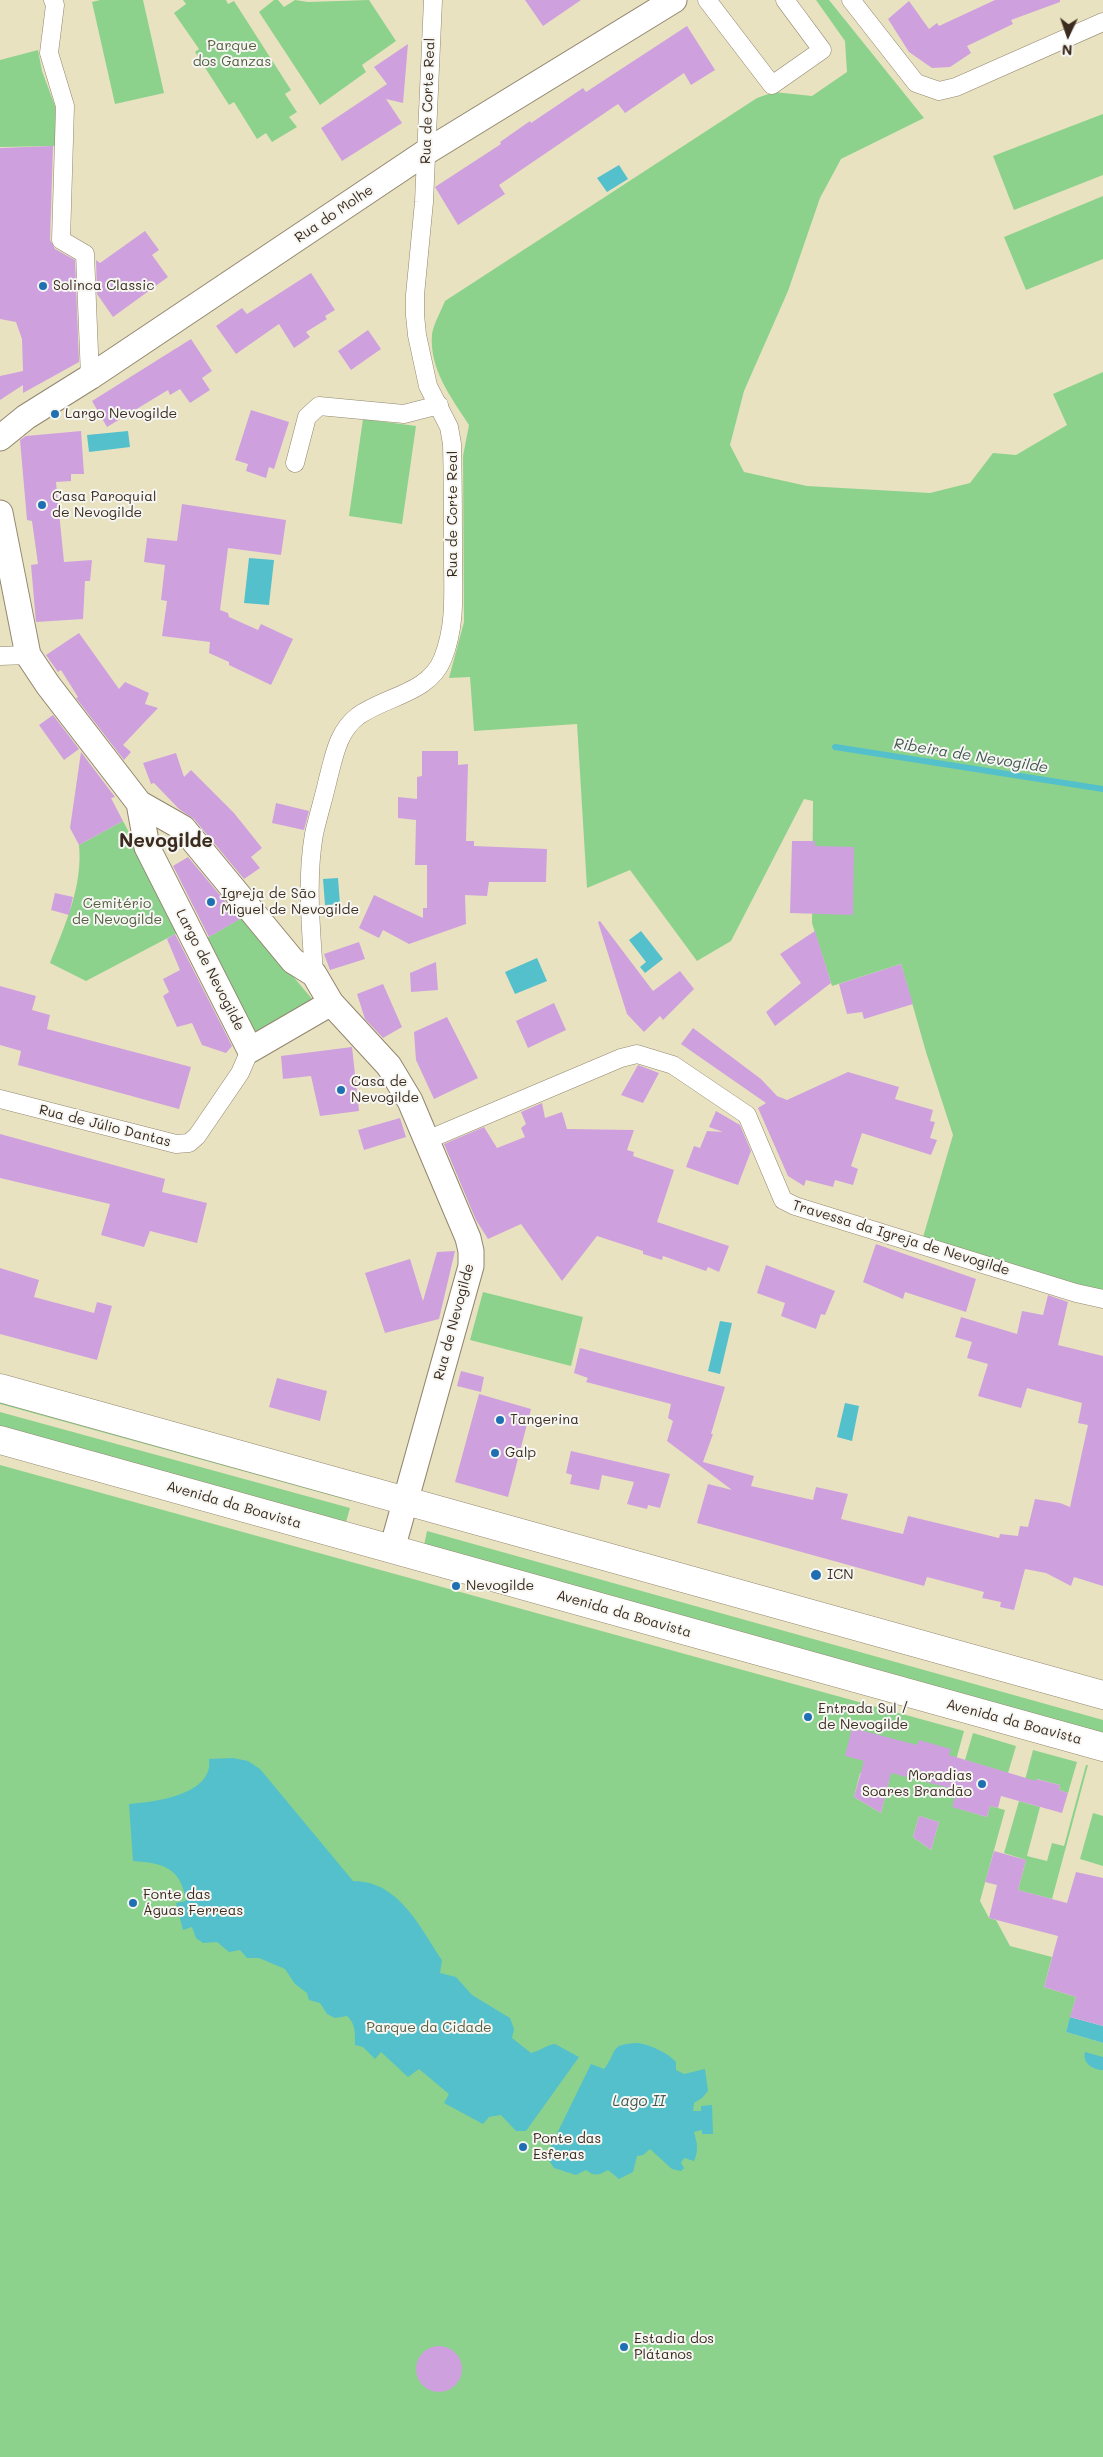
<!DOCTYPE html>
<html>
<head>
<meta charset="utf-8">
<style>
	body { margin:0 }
	#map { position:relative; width:1103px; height:2457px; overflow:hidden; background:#e9e2c0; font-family:Mali,sans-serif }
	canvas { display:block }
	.north { position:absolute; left:1043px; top:10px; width:50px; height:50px; -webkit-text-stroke:4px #f6f6f2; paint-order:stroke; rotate:183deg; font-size:14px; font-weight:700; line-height:20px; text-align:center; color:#3b2a1e }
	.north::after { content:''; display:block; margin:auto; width:18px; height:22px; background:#3b2a1e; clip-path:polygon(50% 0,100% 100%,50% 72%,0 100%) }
</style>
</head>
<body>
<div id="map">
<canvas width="1103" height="2457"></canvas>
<div class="north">N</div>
</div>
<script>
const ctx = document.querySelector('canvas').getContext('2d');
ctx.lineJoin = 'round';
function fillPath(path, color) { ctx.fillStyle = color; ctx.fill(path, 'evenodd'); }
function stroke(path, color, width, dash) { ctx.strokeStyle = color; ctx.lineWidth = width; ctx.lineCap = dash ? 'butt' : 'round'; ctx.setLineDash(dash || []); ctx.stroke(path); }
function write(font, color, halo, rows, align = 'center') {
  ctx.font = font + ' Mali,sans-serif'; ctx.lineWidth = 4; ctx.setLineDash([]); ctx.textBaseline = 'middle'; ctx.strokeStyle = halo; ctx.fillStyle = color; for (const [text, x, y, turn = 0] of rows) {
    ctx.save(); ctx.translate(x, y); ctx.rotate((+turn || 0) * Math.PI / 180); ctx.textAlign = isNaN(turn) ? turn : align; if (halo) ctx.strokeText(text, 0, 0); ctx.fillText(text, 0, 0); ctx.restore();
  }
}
fillPath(new Path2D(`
	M 100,0 L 143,0 L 164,93 L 115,104 L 92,2 Z
	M 183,0 L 226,0 L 228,4 L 234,1 L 291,90 L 285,94 L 297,112 L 289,117 L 297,127 L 272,142 L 266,133 L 257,139 L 234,102 L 229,105 L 195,52 L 199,49 L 174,13 L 186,4 Z
	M 274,0 L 278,0 L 284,7 L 295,0 L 308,2 L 369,0 L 396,41 L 362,65 L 366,72 L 320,105 L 259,12 Z
	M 816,0 L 829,0 L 924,118 L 841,159 L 820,198 L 788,291 L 744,391 L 730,445 L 744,472 L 807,486 L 930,493 L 970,483 L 993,453 L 1016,455 L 1067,425 L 1053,394 L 1103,372 L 1103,1292 L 921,1244 L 953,1135 L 926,1052 L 901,964 L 832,986 L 812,923 L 813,801 L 804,799 L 731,941 L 697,961 L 630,870 L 587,888 L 577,724 L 474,731 L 470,677 L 449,678 L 464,622 L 463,456 L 469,425 C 451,397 429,369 432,334 C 434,323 441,311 445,301 L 757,98 L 774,92 L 812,96 L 847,72 L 845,41 Z
	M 38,50 L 42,71 L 55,106 L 58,146 L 0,147 L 0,60 Z
	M 1103,114 L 1103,175 L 1014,210 L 993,156 Z
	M 1103,196 L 1103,259 L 1026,290 L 1004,237 Z
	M 363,419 L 416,426 L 402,524 L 349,516 Z
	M 123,821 L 181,931 L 86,981 L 50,963 C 65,925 83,886 79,845 Z
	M 243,917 L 318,1006 L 254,1043 L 202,941 Z
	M 483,1292 L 583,1317 L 571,1366 L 470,1340 Z
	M 0,1400 L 352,1497 L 351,1501 L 0,1404 Z
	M 0,1412 L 350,1508 L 346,1522 L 0,1427 Z
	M 0,1465 L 964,1731 L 947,1793 L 963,1798 L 960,1809 L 987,1817 L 990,1806 L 1005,1810 L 980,1901 L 989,1918 L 996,1920 L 1010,1946 L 1052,1957 L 1044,1987 L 1076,1997 L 1066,2032 L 1103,2043 L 1103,2457 L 0,2457 ZM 860,1773 L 889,1781 L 881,1813 L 854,1797 ZM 919,1816 L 939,1822 L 931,1850 L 913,1837 Z
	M 427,1531 L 1103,1720 L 1103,1734 L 424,1545 Z
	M 973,1733 L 1016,1746 L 1008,1773 L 965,1760 Z
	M 1033,1750 L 1077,1762 L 1068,1793 L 1059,1790 L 1060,1785 L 1037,1779 L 1035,1783 L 1025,1780 Z
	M 1086,1765 L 1088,1765 L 1052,1899 L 1018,1890 L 1026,1860 L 1004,1853 L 1019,1801 L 1040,1807 L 1027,1856 L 1047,1861 L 1052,1843 L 1064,1846 Z
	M 1093,1813 L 1103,1816 L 1103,1866 L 1080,1859 Z`), '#8cd28c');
fillPath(new Path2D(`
	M 619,165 L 628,179 L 607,192 L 597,178 Z
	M 128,431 L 130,447 L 89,452 L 87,435 Z
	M 249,558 L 274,560 L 269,605 L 244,603 Z
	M 338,878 L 340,904 L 325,905 L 323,879 Z
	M 641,931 L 663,959 L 645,973 L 640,967 L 646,962 L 629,940 Z
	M 537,958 L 547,981 L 515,994 L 505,972 Z
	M 720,1321 L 732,1323 L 720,1374 L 708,1371 Z
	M 845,1403 L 859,1406 L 852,1441 L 837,1437 Z
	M 233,1758 L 248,1761 L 260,1769 L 353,1881 C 399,1881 419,1926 442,1960 L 440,1973 L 456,1977 L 472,1995 L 510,2018 L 514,2029 L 512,2038 L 531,2053 C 540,2051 546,2045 555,2044 L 579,2057 L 526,2131 L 516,2131 L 501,2115 L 489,2117 L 483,2124 L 444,2103 L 449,2094 L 419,2069 L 408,2077 L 381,2052 L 375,2059 L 363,2047 L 355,2045 C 355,2034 356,2024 347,2016 L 335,2018 L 327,2014 L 320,2003 L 309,2000 L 307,1993 L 295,1984 L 285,1969 L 259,1958 L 247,1958 L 240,1950 L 229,1952 L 217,1942 L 203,1943 L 196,1938 L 192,1927 L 183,1930 L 176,1903 L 186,1901 C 181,1868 164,1863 133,1861 L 129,1804 C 154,1802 214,1795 209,1759 Z
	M 1070,2017 L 1103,2026 L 1103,2043 L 1066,2032 Z
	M 638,2043 C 651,2045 668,2053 676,2062 L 676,2070 L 684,2074 L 705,2069 L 708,2091 L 702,2098 L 694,2103 L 693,2111 L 701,2111 L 701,2106 L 712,2105 L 713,2134 L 702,2134 L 702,2130 L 694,2132 C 697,2143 699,2150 694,2161 L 684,2158 L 681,2163 L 684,2168 L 681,2171 L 672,2169 L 650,2149 L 643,2155 L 637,2156 L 633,2172 L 619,2179 L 608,2170 C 600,2175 594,2177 586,2170 L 576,2175 L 554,2168 L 546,2156 L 591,2064 L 604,2069 C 618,2051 608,2044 638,2043 Z
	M 1085,2052 L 1103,2057 L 1103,2070 C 1093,2070 1082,2063 1085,2052 Z`), '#53c0cb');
stroke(new Path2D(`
	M 835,747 L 1103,789`), '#53c0cb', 6);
fillPath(new Path2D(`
	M 525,0 L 581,0 L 543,26 Z
	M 995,0 L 1060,0 L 1060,2 L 1011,20 L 1013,24 L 967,46 L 971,53 L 950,67 L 932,68 L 909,52 L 888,19 L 909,1 L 929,29 L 937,23 L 939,26 Z
	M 687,26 L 715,70 L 691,85 L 684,73 L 625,113 L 618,104 L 499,185 L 505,194 L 458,225 L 435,187 L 501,144 L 500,142 L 530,121 L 531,123 L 583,88 L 586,92 Z
	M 408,44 L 403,103 L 386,99 L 402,123 L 342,161 L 321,128 L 387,84 L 374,67 Z
	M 53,146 L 50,240 L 55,249 L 75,260 L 79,362 L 23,393 L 23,385 L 0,400 L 0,376 L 23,371 L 22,339 L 16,322 L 0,319 L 0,148 Z
	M 145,231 L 159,250 L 152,255 L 168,277 L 113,317 L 97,294 L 96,260 L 100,263 Z
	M 311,273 L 335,310 L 325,316 L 327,319 L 306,332 L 310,337 L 294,348 L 279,324 L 236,354 L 216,326 L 242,308 L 247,314 Z
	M 368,330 L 381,349 L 351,370 L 338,351 Z
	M 191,339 L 212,371 L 202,378 L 210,390 L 190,403 L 180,389 L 170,395 L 168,390 L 107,427 L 92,401 Z
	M 251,410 L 289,422 L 274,469 L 269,467 L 266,478 L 246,471 L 248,464 L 235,460 Z
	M 81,431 L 84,474 L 71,474 L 71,481 L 56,482 L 64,562 L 92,560 L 90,581 L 85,581 L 83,619 L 36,622 L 31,565 L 38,564 L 32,521 L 27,520 L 20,440 L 26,436 Z
	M 182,504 L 286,520 L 281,555 L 228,548 L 220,610 L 228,613 L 229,617 L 258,630 L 261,624 L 293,639 L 271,685 L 229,665 L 229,662 L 209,653 L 210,642 L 162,636 L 167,601 L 161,600 L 165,565 L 144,562 L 147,538 L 177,541 Z
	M 79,633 L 119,689 L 125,682 L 149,693 L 145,704 L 158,708 L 123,745 L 131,752 L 124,760 L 76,698 L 78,697 L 61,670 L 58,672 L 46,655 Z
	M 53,715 L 79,749 L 64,760 L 39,725 Z
	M 422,751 L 458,751 L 458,765 L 468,764 L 466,841 L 474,841 L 474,846 L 547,849 L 546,882 L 489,882 L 487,896 L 465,895 L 466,924 L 409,944 L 383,930 L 379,938 L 359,928 L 374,895 L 423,918 L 423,908 L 427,908 L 427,865 L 415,865 L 416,820 L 398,818 L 398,797 L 417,799 L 417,777 L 422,776 Z
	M 81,752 L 115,797 L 111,798 L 123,821 L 79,845 L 70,828 Z
	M 176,753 L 184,777 L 191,770 L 234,813 L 262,848 L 251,857 L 260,868 L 244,879 L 194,819 L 179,809 L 154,783 L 151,784 L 143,763 Z
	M 276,803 L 309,811 L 304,830 L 272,823 Z
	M 792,841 L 815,841 L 815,846 L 854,847 L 853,915 L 790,913 Z
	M 188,857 L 240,919 L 209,937 L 173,866 Z
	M 55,893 L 73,897 L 69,915 L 51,910 Z
	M 600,921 L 653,991 L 680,971 L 694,989 L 663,1020 L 660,1016 L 644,1032 L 627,1014 L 598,922 Z
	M 815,931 L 831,983 L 775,1026 L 766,1012 L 801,983 L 780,954 Z
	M 175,934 L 232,1046 L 226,1053 L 202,1045 L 192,1023 L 177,1027 L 163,996 L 169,992 L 163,979 L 180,970 L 167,939 Z
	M 359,942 L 365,959 L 330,970 L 324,954 Z
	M 436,962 L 438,990 L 411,992 L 410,973 Z
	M 901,964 L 913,1004 L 864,1019 L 862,1012 L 847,1014 L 839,984 Z
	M 383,984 L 402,1027 L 383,1038 L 365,1019 L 357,994 Z
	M 0,986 L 36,996 L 32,1010 L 50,1015 L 47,1029 L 191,1067 L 179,1109 L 18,1065 L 21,1051 L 0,1045 Z
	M 554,1003 L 566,1030 L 528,1048 L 516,1021 Z
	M 447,1017 L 478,1078 L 434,1099 L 416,1060 L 414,1032 Z
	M 693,1028 L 761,1079 L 777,1096 L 787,1100 L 848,1072 L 899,1087 L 895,1099 L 933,1110 L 930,1121 L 935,1122 L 930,1138 L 937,1140 L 931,1155 L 862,1133 L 851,1166 L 858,1169 L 853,1185 L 835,1180 L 833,1187 L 806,1180 L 804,1186 L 788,1176 L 758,1108 L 766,1103 L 681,1044 Z
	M 352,1047 L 359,1111 L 320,1116 L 311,1076 L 283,1079 L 281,1056 Z
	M 638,1065 L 659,1073 L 643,1103 L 621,1095 Z
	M 542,1103 L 545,1118 L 562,1112 L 567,1129 L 634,1130 L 627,1150 L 634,1152 L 633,1156 L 674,1170 L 657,1222 L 729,1246 L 719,1272 L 708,1267 L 706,1271 L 663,1256 L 662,1260 L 643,1254 L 643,1251 L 597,1236 L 562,1281 L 521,1224 L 488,1239 L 476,1220 L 444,1144 L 484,1127 L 497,1148 L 525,1137 L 521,1128 L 526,1124 L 521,1112 Z
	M 716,1111 L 740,1125 L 751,1151 L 738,1185 L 686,1167 L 694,1146 L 700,1148 L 707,1131 L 723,1132 L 709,1127 Z
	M 400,1118 L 406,1137 L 364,1150 L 358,1130 Z
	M 0,1134 L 165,1179 L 162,1192 L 207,1203 L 197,1243 L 150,1231 L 144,1247 L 101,1235 L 110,1204 L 0,1178 Z
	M 876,1244 L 976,1279 L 966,1312 L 905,1292 L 903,1299 L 863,1282 Z
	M 455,1251 L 439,1319 L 385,1333 L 365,1273 L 410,1259 L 423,1301 L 437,1252 Z
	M 766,1265 L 835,1291 L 825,1315 L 821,1314 L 816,1329 L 781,1316 L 785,1303 L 757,1293 Z
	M 0,1268 L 39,1280 L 34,1297 L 94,1313 L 97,1302 L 112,1306 L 97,1360 L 0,1334 Z
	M 1048,1295 L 1068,1302 L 1058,1345 L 1103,1356 L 1103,1586 L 1074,1577 L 1071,1586 L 1046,1573 L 1025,1569 L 1014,1610 L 1000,1607 L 1001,1602 L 982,1598 L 984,1592 L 927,1577 L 924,1586 L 697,1523 L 708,1484 L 732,1490 L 667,1441 L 673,1421 L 668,1418 L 671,1404 L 586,1382 L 588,1378 L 574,1373 L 580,1348 L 725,1387 L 711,1434 L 713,1434 L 703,1462 L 754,1476 L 751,1486 L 813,1500 L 816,1487 L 848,1494 L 841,1519 L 903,1534 L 908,1516 L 999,1538 L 1000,1534 L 1018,1536 L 1020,1526 L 1028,1527 L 1035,1499 L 1060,1503 L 1070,1507 L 1088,1425 L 1078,1423 L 1082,1403 L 1027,1388 L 1021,1408 L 978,1396 L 988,1364 L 967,1358 L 972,1342 L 955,1337 L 961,1317 L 1017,1334 L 1022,1311 L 1043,1315 Z
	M 461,1371 L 484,1377 L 481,1392 L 457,1386 Z
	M 277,1378 L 327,1391 L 320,1421 L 269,1407 Z
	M 479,1394 L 531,1409 L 508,1497 L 455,1482 Z
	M 571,1451 L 670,1474 L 660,1508 L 648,1505 L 647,1509 L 627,1504 L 634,1482 L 602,1475 L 599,1490 L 570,1484 L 572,1475 L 566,1473 Z
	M 852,1728 L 917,1745 L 919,1740 L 951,1749 L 949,1755 L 1036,1781 L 1036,1779 L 1060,1785 L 1059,1790 L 1068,1793 L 1062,1813 L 1001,1796 L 998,1808 L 990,1806 L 987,1817 L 952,1807 L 957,1790 L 891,1773 L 881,1813 L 854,1797 L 864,1761 L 845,1756 Z
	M 919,1816 L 939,1822 L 931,1850 L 913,1837 Z
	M 994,1851 L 1026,1860 L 1018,1890 L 1067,1903 L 1076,1872 L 1103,1878 L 1103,2026 L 1070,2017 L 1076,1997 L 1044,1987 L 1058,1936 L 989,1918 L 997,1885 L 985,1882 Z
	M416 2369a23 23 0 1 1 46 0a23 23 0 1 1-46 0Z`), '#cea1de');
const street = new Path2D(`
	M 53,0 L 55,5 L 49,53 L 65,106 L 61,240 L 85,254 L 90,377
	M 707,0 L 772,85 L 822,50 L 785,0
	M 851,0 L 916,83 L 939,91 L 956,87 L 1103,22
	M 295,463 L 307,417 L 319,406 L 404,414 L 439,405
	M 0,656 L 28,655
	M 314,974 C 311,928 306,880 314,834 C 318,816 324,797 328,779 C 334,756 338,731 358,716 C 386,696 430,693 443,658 C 456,625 453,593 453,558 C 453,520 453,482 452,444 L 449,427 L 428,386 L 417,335 L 415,315 L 415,295 L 424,202 L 433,0
	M 0,1099 L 176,1144 L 189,1143 L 197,1136 L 240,1073 L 250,1050
	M 427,1140 L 621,1058 L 637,1054 L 673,1065 L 747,1115 L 783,1200 L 795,1206 L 1076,1293 L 1103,1299`);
const secondary = new Path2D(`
	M 0,438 L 26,417 L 90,377 L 426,152 L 674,0
	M 0,513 L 28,655 L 48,685 L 139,803 L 183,828 L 293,961 L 314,974 L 331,1003 L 250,1050 L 147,847 L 139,803
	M 331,1003 L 389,1066 L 410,1101 L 468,1238 L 471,1251 L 471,1266 L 392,1549`);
const primary = new Path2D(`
	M 0,1388 L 1103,1695
	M 0,1440 L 1103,1747`);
stroke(street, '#92866f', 19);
stroke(secondary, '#92866f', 27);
stroke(primary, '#92866f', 29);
stroke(street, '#fff', 18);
stroke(secondary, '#fff', 25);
stroke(primary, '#fff', 28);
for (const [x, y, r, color] of [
	[43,286,5,"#1f6fb2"],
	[55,414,5,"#1f6fb2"],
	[42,505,5,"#1f6fb2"],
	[211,902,5,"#1f6fb2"],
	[341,1090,5,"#1f6fb2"],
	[500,1420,5,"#1f6fb2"],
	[495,1453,5,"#1f6fb2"],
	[816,1575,6,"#1f6fb2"],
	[456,1586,5,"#1f6fb2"],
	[808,1717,5,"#1f6fb2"],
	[982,1784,5,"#1f6fb2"],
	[133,1903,5,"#1f6fb2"],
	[523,2147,5,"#1f6fb2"],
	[624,2347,5,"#1f6fb2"]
]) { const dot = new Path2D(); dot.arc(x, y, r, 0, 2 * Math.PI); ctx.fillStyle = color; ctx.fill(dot); stroke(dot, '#f6f6f2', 2); }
write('14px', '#535c3f', '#f6f6f2', [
	["Parque",232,46],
	["dos Ganzas",232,62],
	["Cemitério",117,904],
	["de Nevogilde",117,920],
	["Parque da Cidade",429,2028]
]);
write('14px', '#3b2a1e', '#f6f6f2', [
	["Rua de Corte Real",428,101,-88],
	["Rua do Molhe",334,214,-34],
	["Rua de Corte Real",453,514,-90],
	["Largo de Nevogilde",210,970,63],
	["Rua de Júlio Dantas",105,1126,14],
	["Travessa da Igreja de Nevogilde",901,1238,17],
	["Rua de Nevogilde",454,1322,-75],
	["Avenida da Boavista",234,1505,16],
	["Avenida da Boavista",624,1614,16],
	["Avenida da Boavista",1014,1722,15]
]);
write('14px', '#3b2a1e', '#f6f6f2', [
	["Solinca Classic",53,286],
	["Largo Nevogilde",65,414],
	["Casa Paroquial",52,497],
	["de Nevogilde",52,513],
	["Igreja de São",221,894],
	["Miguel de Nevogilde",221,910],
	["Casa de",351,1082],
	["Nevogilde",351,1098],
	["Tangerina",510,1420],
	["Galp",505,1453],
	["ICN",827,1575],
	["Nevogilde",466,1586],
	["Entrada Sul /",818,1709],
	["de Nevogilde",818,1725],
	["Moradias",972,1776,"right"],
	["Soares Brandão",972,1792,"right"],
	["Fonte das",143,1895],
	["Águas Ferreas",143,1911],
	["Ponte das",533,2139],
	["Esferas",533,2155],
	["Estadia dos",634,2339],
	["Plátanos",634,2355]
], 'left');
write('italic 15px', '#425752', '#f6f6f2', [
	["Ribeira de Nevogilde",971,756,9],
	["Lago II",639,2101]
]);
write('bold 19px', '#3b2a1e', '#f6f6f2', [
	["Nevogilde",166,841]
]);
</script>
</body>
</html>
